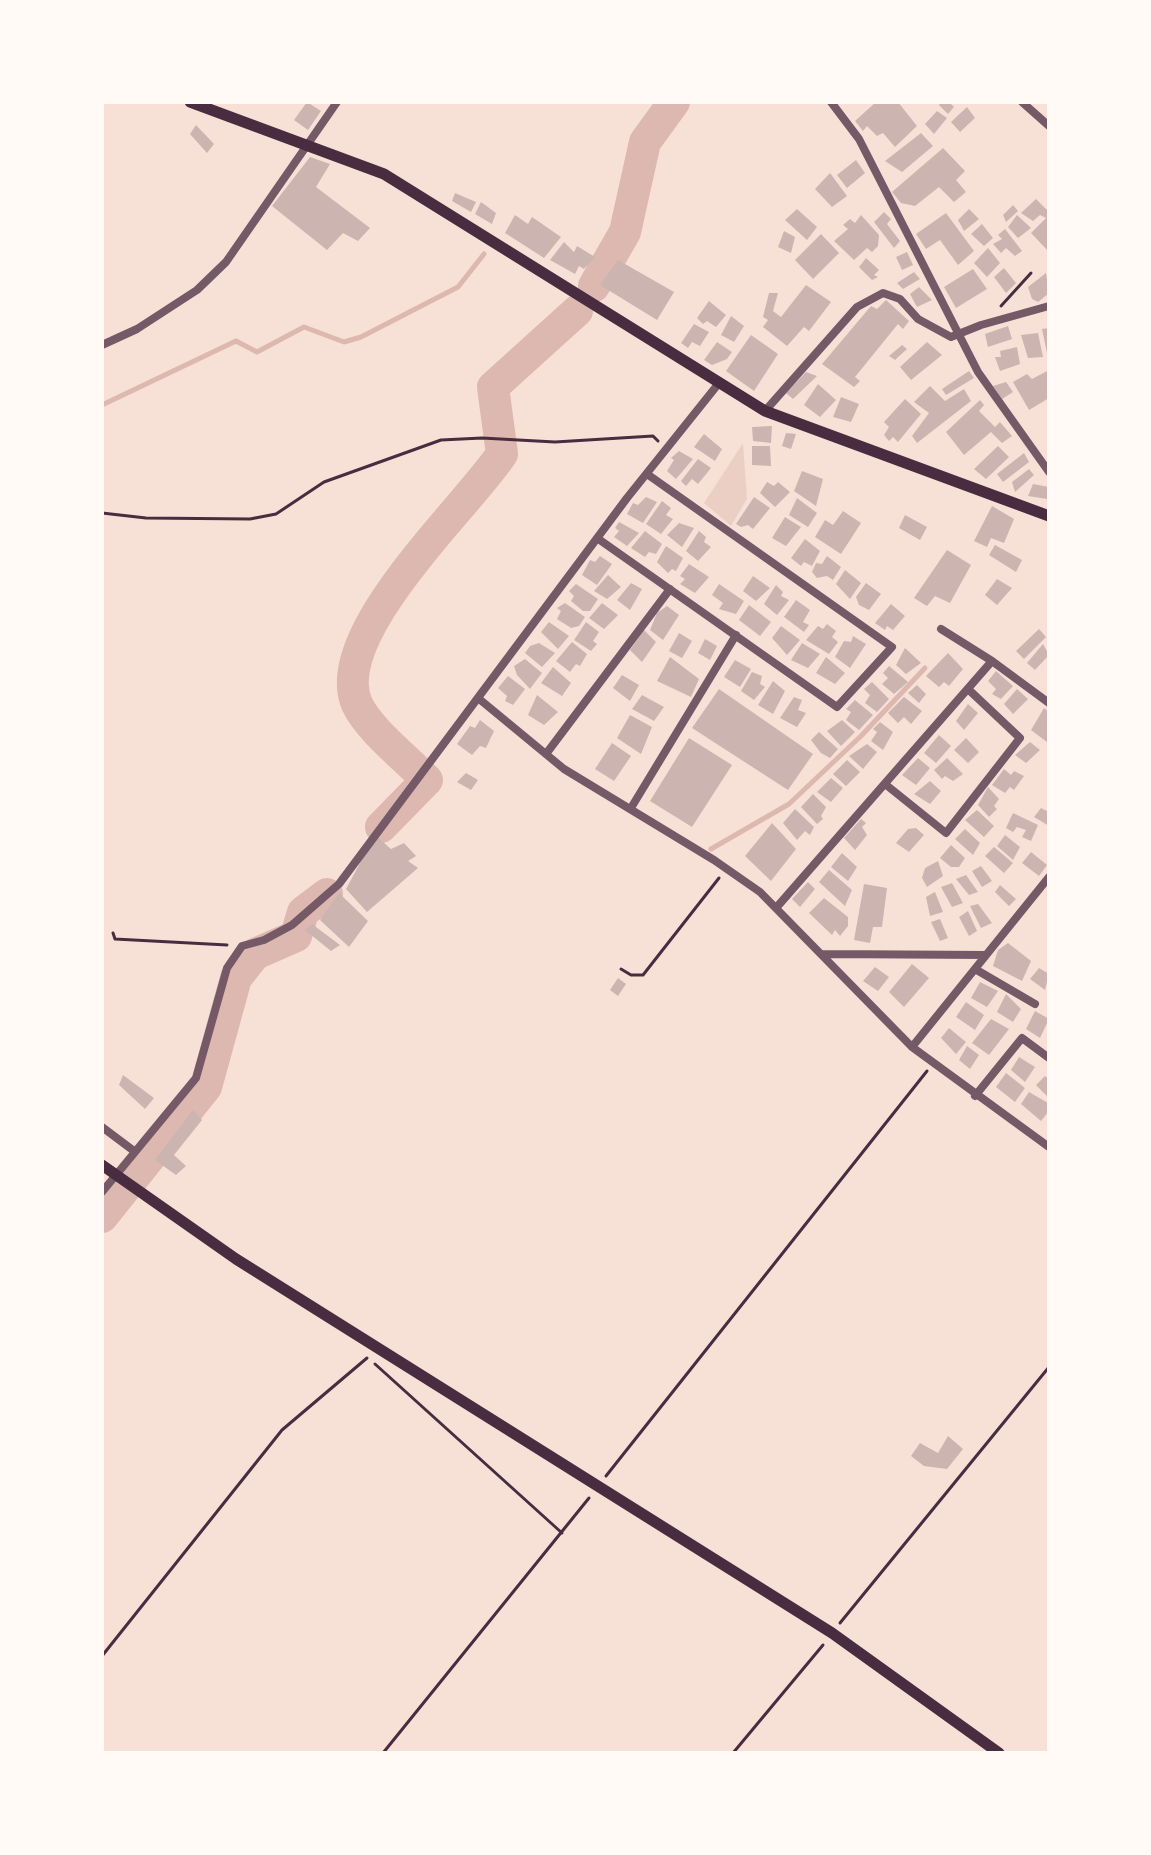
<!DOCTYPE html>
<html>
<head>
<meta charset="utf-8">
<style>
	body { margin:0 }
	#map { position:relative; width:1151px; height:1855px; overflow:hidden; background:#f7e1d7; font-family:Figtree,sans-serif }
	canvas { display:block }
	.frame { position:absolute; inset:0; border:104px solid #fffaf5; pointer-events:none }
</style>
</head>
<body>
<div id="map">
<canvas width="1151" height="1855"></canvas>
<div class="frame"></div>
</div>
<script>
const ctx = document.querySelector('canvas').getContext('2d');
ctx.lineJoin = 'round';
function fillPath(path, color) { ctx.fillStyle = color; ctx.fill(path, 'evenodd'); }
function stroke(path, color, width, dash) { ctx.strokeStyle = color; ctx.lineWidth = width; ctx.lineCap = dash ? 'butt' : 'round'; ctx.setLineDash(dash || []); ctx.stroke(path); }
fillPath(new Path2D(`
	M 743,443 L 747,499 L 731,526 L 704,503 Z`), '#ebcfc5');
stroke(new Path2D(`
	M 102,405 L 236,341 L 257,352 L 304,327 L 344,342 L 361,337 L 458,287 L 484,254
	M 711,849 L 789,804 L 861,736 L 925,668`), '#dcb8b0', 5);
stroke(new Path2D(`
	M 594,286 L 625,232 L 645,142 L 674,102
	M 381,827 L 427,780 C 407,759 369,730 357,704 C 327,635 465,509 502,454 L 493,387 L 577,311
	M 102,1217 L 206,1087 L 236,978 L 255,954 L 296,936 L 303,912 L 327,894`), '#dcb8b0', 32);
fillPath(new Path2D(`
	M 307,102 L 321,111 L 308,130 L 294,120 Z
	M 876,102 L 898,102 L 917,126 L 895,147 L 883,133 L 877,136 L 867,126 L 863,131 L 855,121 Z
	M 941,102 L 949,102 L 954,107 L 948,114 L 939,105 Z
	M 967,107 L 975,118 L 960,132 L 951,122 Z
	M 937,111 L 947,118 L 934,134 L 925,124 Z
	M 196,125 L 214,144 L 207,153 L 190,134 Z
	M 921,133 L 933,146 L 902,172 L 885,161 Z
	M 943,148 L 965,171 L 956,180 L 966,192 L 954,202 L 939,187 L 915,206 L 901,203 L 892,192 Z
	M 310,157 L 330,164 L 316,187 L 370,228 L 358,241 L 343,233 L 327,250 L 272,206 Z
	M 856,160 L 865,173 L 847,188 L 837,175 Z
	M 830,173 L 847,196 L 832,207 L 815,189 Z
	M 455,193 L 476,202 L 471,212 L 452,201 Z
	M 1036,199 L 1049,212 L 1049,252 L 1031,233 L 1046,218 L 1040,215 L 1033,221 L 1021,213 Z
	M 481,202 L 496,213 L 492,224 L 475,214 Z
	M 1013,205 L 1018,211 L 1006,222 L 1003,215 Z
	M 797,209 L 817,227 L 807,240 L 785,220 Z
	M 969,209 L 979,219 L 964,231 L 958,220 Z
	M 884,212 L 891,219 L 887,224 L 900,241 L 894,248 L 874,222 Z
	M 946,213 L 974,251 L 958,265 L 940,240 L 926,249 L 916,234 Z
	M 515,215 L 528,224 L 532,217 L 561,237 L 544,258 L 505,233 Z
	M 861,215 L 879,235 L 878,246 L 872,252 L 867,248 L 854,260 L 834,241 L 848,229 L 843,225 L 850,219 L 855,223 Z
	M 1017,215 L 1031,228 L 1018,238 L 1008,227 Z
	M 982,224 L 993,238 L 984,246 L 971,234 Z
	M 1005,229 L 1022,251 L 1015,256 L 1006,248 L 1001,253 L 993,244 L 1002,239 L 998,235 Z
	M 784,231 L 795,237 L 791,253 L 778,247 Z
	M 821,234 L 839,253 L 813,279 L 795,260 Z
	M 564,242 L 574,252 L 577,246 L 595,257 L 584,269 L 579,266 L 575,274 L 550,260 Z
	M 988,248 L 1000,263 L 987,277 L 974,263 Z
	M 907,252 L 913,265 L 902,270 L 896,257 Z
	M 866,258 L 879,270 L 874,275 L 878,277 L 872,280 L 859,267 Z
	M 618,260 L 674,292 L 657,320 L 600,285 Z
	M 1004,268 L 1016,283 L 1006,293 L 994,277 Z
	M 973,269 L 987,289 L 956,308 L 944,287 Z
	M 914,272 L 920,279 L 903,289 L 897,283 Z
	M 1046,273 L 1049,293 L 1038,302 L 1032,299 L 1028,287 Z
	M 806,285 L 831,302 L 809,331 L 804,327 L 787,346 L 763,327 L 768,320 L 763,317 L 769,293 L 778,293 L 773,311 L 781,317 Z
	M 919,287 L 932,300 L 917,307 L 910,294 Z
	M 886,300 L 909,321 L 903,329 L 898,324 L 855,377 L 860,381 L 854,387 L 822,364 L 871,306 L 877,309 Z
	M 709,301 L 726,315 L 716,327 L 707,321 L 703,324 L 697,318 Z
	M 731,316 L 744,326 L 734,342 L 721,335 Z
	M 694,324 L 709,332 L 700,346 L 692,342 L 688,348 L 681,343 Z
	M 1008,326 L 1012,339 L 988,347 L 985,334 Z
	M 1049,328 L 1049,358 L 1048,358 L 1042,329 Z
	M 1038,333 L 1043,357 L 1028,358 L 1021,335 Z
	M 751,335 L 778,354 L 754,391 L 726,371 Z
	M 717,342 L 732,352 L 727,359 L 712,365 L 704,360 Z
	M 927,342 L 942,355 L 911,380 L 900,367 Z
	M 902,345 L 907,349 L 895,360 L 889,356 Z
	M 1017,347 L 1020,364 L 1000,371 L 995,357 L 1001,357 L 1000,351 Z
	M 1049,370 L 1049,398 L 1029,410 L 1013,382 L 1027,374 L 1032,379 Z
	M 969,371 L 974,378 L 946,395 L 942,389 Z
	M 806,372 L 817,376 L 793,399 L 786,393 Z
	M 1006,382 L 1013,392 L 1002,399 L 993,386 Z
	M 818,384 L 836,400 L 820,417 L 804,405 Z
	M 930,386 L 945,401 L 964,389 L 971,401 L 917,443 L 912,436 L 929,413 L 914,402 Z
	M 841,397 L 859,404 L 851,422 L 833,417 Z
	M 905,399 L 921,414 L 898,442 L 893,437 L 889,441 L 884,435 L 889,427 L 884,422 Z
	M 980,400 L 984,405 L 979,411 L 995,427 L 1000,422 L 1012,436 L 1002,443 L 991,432 L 964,455 L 946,432 Z
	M 772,426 L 771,443 L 753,441 L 752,427 Z
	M 786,433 L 796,434 L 791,449 L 782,446 Z
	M 704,434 L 722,449 L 715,461 L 694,447 Z
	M 752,446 L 770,446 L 771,466 L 752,465 Z
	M 998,446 L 1009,457 L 986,479 L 974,469 Z
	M 679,451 L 693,459 L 676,479 L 667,471 L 674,460 L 671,458 Z
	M 1024,453 L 1029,462 L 1003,482 L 997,474 Z
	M 698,459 L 711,468 L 698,484 L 692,479 L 686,486 L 681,481 Z
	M 1029,469 L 1034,475 L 1015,492 L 1012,482 Z
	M 802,471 L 823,479 L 816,506 L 794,491 Z
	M 767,482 L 774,486 L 778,482 L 790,492 L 775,507 L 760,493 Z
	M 1033,484 L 1049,487 L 1047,499 L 1028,496 Z
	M 646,497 L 657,502 L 643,523 L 627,514 L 633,503 L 638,505 Z
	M 754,497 L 770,508 L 753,529 L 748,525 L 741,527 L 736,524 Z
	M 797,498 L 817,513 L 808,527 L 789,515 Z
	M 662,501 L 671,508 L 666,515 L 673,519 L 661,534 L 646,524 Z
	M 992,506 L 1014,519 L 1004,543 L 991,538 L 987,547 L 974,541 Z
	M 843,511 L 861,523 L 841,554 L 815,537 L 825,520 L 833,525 Z
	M 905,515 L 927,527 L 920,540 L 899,528 Z
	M 785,517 L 801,527 L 786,546 L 772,538 Z
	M 619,522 L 639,533 L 627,546 L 614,537 L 619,531 L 615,528 Z
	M 679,523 L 694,528 L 682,547 L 667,535 Z
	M 645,531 L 662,544 L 656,554 L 649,552 L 645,557 L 631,548 Z
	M 699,531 L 706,537 L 704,542 L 711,547 L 698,561 L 686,551 Z
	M 805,539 L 820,551 L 812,566 L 804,562 L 801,566 L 791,558 Z
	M 995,545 L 1022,560 L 1016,572 L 989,555 Z
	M 666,546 L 683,558 L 676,571 L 672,569 L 668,573 L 657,562 Z
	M 947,550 L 971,565 L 950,603 L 935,596 L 927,606 L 914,598 Z
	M 600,556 L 612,564 L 597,585 L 582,575 L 590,560 L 595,562 Z
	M 827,556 L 841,567 L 833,580 L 827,576 L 817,578 L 812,572 L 816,563 L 822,564 Z
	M 689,564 L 709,577 L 695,593 L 680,584 L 685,579 L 680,576 Z
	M 845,570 L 861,583 L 850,599 L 836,584 Z
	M 608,575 L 621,587 L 607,599 L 594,591 Z
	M 753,576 L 770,588 L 756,601 L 743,591 Z
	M 997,579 L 1012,588 L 997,605 L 985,595 Z
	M 631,583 L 642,589 L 630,610 L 617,600 Z
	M 866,583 L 881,594 L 869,610 L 859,605 L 856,597 Z
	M 576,584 L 598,599 L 590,611 L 583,611 L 571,601 L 574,596 L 569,591 Z
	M 719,584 L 744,601 L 736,614 L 719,609 L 723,603 L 712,595 Z
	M 776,585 L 783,592 L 781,596 L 789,600 L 777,615 L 764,604 Z
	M 796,600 L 810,610 L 803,622 L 809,625 L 804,632 L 784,617 Z
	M 565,603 L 585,617 L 579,626 L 571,628 L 557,619 L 561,611 L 557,608 Z
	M 602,603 L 618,615 L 604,629 L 589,618 Z
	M 891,604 L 905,616 L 893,630 L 887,626 L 885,630 L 875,623 Z
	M 749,605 L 771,622 L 760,636 L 739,620 Z
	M 667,606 L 679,615 L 663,640 L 650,630 L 657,613 Z
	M 549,622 L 569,636 L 558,649 L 541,632 Z
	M 586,622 L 599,632 L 593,641 L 597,644 L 591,651 L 574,640 Z
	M 827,624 L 836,631 L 832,637 L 838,642 L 829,654 L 806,640 L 818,626 L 823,629 Z
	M 781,626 L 800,640 L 787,655 L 772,638 Z
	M 1039,629 L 1046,637 L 1024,659 L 1016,651 Z
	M 644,630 L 656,642 L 642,662 L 630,650 Z
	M 679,633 L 692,641 L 682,658 L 669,651 Z
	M 853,636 L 866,644 L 850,668 L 835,657 L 844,641 L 851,642 Z
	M 705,639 L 717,646 L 710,660 L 698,653 Z
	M 572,642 L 587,654 L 580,666 L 576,664 L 570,672 L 556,661 Z
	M 539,643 L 555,653 L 542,667 L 525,653 L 530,646 Z
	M 802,643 L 820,654 L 808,668 L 791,660 Z
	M 1043,644 L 1049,655 L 1035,670 L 1027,663 Z
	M 905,648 L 921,663 L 906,674 L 896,665 Z
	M 948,653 L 963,669 L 949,686 L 944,682 L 939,687 L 926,676 Z
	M 670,657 L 699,679 L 691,697 L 657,681 Z
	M 826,657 L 845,673 L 835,684 L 816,673 Z
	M 525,659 L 542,673 L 530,689 L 517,675 L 514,666 Z
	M 735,660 L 751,669 L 740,687 L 724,677 Z
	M 889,666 L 908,682 L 894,694 L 882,684 L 888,678 L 883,673 Z
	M 553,667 L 571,683 L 562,696 L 541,683 Z
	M 996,671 L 1013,686 L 1001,699 L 992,694 L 996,689 L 988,681 Z
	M 752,672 L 762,676 L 760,684 L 765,687 L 754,700 L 741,691 Z
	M 622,675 L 639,685 L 630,701 L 613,688 Z
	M 508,676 L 525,689 L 513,705 L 505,701 L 507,696 L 498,688 Z
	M 773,681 L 785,691 L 773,714 L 758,705 Z
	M 872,682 L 889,699 L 877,712 L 865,703 L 870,695 L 864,689 Z
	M 917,685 L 926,694 L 919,703 L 908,693 Z
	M 719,689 L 813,754 L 788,790 L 692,728 Z
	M 1017,689 L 1028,699 L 1013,714 L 1004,704 Z
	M 537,695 L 558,712 L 544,725 L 528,715 Z
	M 642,695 L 664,707 L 654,721 L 632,709 Z
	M 794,697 L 802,700 L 798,710 L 806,713 L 797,727 L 780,718 Z
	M 904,697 L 922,711 L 911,724 L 904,717 L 898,723 L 888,713 Z
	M 855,700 L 873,715 L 859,730 L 846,720 L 851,712 L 846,709 Z
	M 968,704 L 978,713 L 964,730 L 956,721 Z
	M 1044,708 L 1049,712 L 1047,742 L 1031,730 Z
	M 630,715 L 652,727 L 641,754 L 617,738 Z
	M 480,720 L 494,731 L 486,748 L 480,746 L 472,755 L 457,744 L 470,726 L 475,728 Z
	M 842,720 L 855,732 L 841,746 L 827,731 Z
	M 880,722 L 893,732 L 883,750 L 871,741 L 877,732 L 873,729 Z
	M 819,732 L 838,749 L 830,758 L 821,753 L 811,740 Z
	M 939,735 L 951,746 L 936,763 L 924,753 Z
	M 689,738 L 732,765 L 692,827 L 650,801 Z
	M 966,738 L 979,752 L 968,763 L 954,750 Z
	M 1030,742 L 1040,750 L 1026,763 L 1015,755 Z
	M 612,743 L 631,756 L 614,781 L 595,769 Z
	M 867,744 L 877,752 L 863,769 L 849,756 Z
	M 918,758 L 930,768 L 916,785 L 902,775 Z
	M 947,758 L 963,774 L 953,781 L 945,776 L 942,779 L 934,770 Z
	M 847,760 L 860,772 L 846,786 L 833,774 Z
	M 1004,769 L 1011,775 L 1014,771 L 1024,776 L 1014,790 L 1010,787 L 1005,793 L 992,785 Z
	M 466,773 L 478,780 L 471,790 L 457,782 Z
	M 831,778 L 843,788 L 831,802 L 817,792 Z
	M 930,781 L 941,791 L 930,804 L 914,794 Z
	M 988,787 L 999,799 L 994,806 L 997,809 L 989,817 L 978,805 Z
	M 813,794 L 826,807 L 821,816 L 823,819 L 817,824 L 801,807 Z
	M 1041,808 L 1049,812 L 1049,826 L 1034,817 Z
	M 795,809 L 814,827 L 810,835 L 805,831 L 797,840 L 783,823 Z
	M 977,810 L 994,826 L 984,837 L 965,820 Z
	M 1013,813 L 1038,825 L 1031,841 L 1022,837 L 1026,830 L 1017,827 L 1013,832 L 1006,828 Z
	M 861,819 L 866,823 L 862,827 L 867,835 L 855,850 L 844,838 Z
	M 772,823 L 796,849 L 771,881 L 745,856 Z
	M 916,828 L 924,835 L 909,852 L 896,843 L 908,829 Z
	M 965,829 L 980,843 L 973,855 L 955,839 Z
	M 375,835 L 391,849 L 404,843 L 416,856 L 408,861 L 418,868 L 367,912 L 346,889 Z
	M 1005,835 L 1020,847 L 1013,860 L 997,846 Z
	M 951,845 L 965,858 L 959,867 L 951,867 L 940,858 Z
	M 994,847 L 1013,863 L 1004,873 L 985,856 Z
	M 1031,852 L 1047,865 L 1039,876 L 1022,863 Z
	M 842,853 L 857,867 L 848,881 L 831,867 Z
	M 938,861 L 943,876 L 927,887 L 922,878 L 925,868 Z
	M 981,866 L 992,881 L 982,887 L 972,871 Z
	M 829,870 L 852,890 L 845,906 L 819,882 Z
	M 966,875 L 978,892 L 969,895 L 956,879 Z
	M 808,882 L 815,889 L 800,907 L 792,899 Z
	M 952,883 L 963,903 L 952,907 L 941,887 Z
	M 864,884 L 887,888 L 882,927 L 873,927 L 870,943 L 854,940 Z
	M 1000,885 L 1016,899 L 1009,906 L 995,892 Z
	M 935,892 L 943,912 L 930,916 L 926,897 Z
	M 339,893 L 368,921 L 349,947 L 320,920 Z
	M 824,898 L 848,917 L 848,926 L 840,936 L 835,930 L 832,935 L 809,913 Z
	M 978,904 L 992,923 L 981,928 L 970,906 Z
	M 968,911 L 977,931 L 969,936 L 959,917 Z
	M 940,919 L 948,938 L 940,941 L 931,922 Z
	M 312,924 L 340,945 L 331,951 L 305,930 Z
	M 1008,943 L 1031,961 L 1022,981 L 993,966 L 998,950 Z
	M 912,964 L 929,978 L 904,1007 L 889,992 Z
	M 875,967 L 889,977 L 878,991 L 863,981 Z
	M 1039,968 L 1049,974 L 1045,990 L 1030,979 Z
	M 618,978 L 626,984 L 618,996 L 610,990 Z
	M 980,982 L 998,991 L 987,1007 L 971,998 Z
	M 1006,994 L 1021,1009 L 1013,1022 L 997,1012 Z
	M 966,1002 L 984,1015 L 975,1030 L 956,1017 Z
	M 1035,1011 L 1049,1019 L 1040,1038 L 1026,1029 Z
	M 991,1019 L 1009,1029 L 989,1055 L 972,1043 Z
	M 949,1028 L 966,1042 L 956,1054 L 941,1038 Z
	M 967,1046 L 979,1055 L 970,1069 L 959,1060 Z
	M 1019,1057 L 1035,1067 L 1025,1082 L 1011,1070 Z
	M 1006,1073 L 1025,1088 L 1015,1102 L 996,1087 Z
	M 123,1075 L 154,1098 L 145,1109 L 119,1085 Z
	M 1045,1076 L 1049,1079 L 1049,1098 L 1036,1085 Z
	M 1029,1092 L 1048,1103 L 1049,1111 L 1041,1121 L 1021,1104 Z
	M 193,1110 L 202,1120 L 174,1155 L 186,1166 L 176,1175 L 155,1160 Z
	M 948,1436 L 963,1449 L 947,1469 L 924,1466 L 911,1456 L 920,1443 L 938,1453 Z`), '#ccb4b1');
stroke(new Path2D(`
	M 1001,306 L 1031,273
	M 102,513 L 146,518 L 250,519 L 276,514 L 324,482 L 441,440 L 482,438 L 555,442 L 653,436 L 658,441
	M 113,933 L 115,939 L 227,945
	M 621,969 L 631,975 L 643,975 L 719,878
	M 375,1364 L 562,1533
	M 606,1476 L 927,1071
	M 840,1623 L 1049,1367
	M 102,1656 L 282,1430 L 367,1358
	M 383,1753 L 589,1498
	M 733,1753 L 823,1645`), '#4a2c40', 3);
stroke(new Path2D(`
	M 831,102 L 859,139 L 978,372 L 1049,472
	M 1022,102 L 1049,126
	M 102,345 L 137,329 L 197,290 L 226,262 L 337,102
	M 765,411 L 857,307 L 883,293 L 900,299 L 918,319 L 951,337 L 981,325 L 1049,306
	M 597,538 L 837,707 L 892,647 L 647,474
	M 992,661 L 1049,703
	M 478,698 L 564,769 L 714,860 L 760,892 L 912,1047 L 1049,1147
	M 546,754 L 670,589
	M 885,784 L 946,833 L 1020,738 L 968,689
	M 631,808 L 736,635
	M 776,908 L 992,661 L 941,629
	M 822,954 L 986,955
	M 975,969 L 1035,1004
	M 912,1047 L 1049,877
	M 975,1096 L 1022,1038 L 1049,1058
	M 102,1127 L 134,1151
	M 102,1192 L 196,1078 L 227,968 L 242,946 L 264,940 L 292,925 L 339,884 L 627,498 L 719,383`), '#755966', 8);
stroke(new Path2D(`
	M 190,102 L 384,174 L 765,411 L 1049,516
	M 102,1165 L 236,1259 L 832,1633 L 999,1753`), '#4a2c40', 11);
</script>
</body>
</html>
